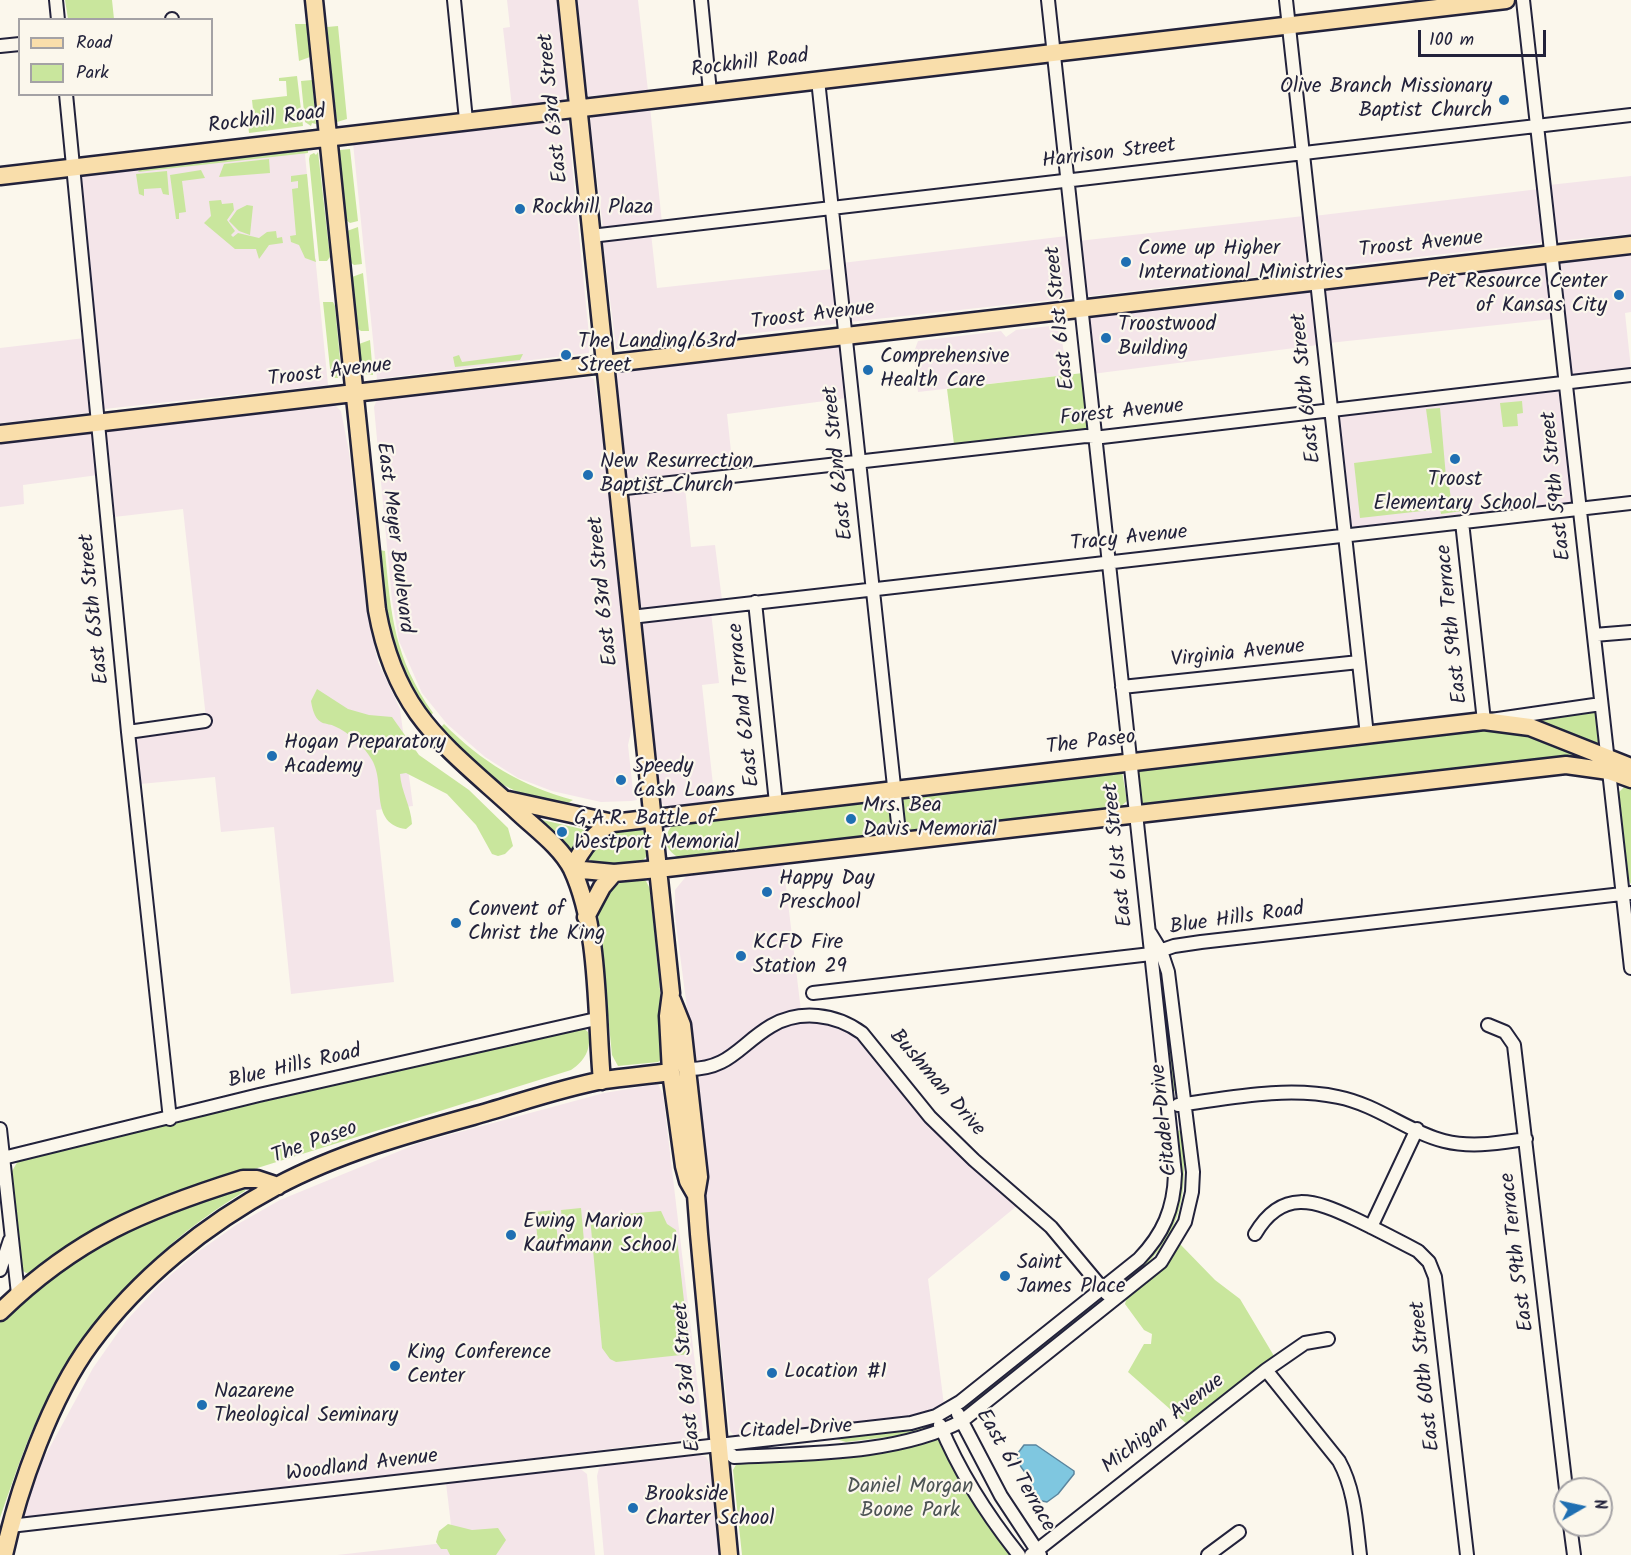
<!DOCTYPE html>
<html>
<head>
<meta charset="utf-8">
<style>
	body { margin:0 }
	#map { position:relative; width:1631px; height:1555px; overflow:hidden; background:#fbf7ec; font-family:Kalam,sans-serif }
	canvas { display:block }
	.legend { position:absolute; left:18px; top:18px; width:195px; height:78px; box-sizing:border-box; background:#fbf7ec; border:2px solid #a4a2a5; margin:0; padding:8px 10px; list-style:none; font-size:18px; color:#22223b }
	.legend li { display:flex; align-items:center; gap:12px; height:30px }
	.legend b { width:30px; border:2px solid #a4a2a5 }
	.north { position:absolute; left:1553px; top:1477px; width:60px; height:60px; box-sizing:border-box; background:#fbf7ec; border:2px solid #a4a2a5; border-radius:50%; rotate:81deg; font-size:16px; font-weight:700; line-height:24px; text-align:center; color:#22223b }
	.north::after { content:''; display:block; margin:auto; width:21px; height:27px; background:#1f6fb2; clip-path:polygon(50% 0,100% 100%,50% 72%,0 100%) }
	.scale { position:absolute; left:1418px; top:30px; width:128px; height:27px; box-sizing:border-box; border:3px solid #22223b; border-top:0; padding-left:8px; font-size:18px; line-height:21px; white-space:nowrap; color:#22223b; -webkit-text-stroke:4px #fbf7ec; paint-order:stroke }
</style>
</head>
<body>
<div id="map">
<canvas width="1631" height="1555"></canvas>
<ul class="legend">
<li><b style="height:8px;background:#f9deab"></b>Road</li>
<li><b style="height:16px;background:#c9e69d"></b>Park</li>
</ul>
<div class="north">N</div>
<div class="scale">100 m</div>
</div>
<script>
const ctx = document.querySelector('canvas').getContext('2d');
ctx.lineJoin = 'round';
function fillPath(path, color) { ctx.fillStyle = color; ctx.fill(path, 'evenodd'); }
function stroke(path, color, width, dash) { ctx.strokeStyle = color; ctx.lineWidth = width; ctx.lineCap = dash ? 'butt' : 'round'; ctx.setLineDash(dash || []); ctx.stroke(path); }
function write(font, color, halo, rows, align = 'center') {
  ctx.font = font + ' Kalam,sans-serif'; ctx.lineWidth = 4.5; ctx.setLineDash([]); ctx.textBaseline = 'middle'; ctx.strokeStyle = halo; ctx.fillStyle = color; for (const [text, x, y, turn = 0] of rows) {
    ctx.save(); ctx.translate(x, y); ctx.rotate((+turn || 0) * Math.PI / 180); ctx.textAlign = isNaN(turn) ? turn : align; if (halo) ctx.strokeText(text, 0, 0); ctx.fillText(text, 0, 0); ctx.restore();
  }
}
fillPath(new Path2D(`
	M 507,0 L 557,0 L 567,92 L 563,101 L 512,107 L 503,28 L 510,27 Z
	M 576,0 L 638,0 L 648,91 L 588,96 Z
	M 650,107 L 662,223 L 603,228 L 590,120 L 593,115 Z
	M 563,118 L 568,124 L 590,345 L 589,353 L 377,379 L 353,143 Z
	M 308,148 L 305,155 L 328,385 L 104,409 L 81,175 Z
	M 1631,176 L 1631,234 L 1557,241 L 1549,185 Z
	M 1539,189 L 1544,239 L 1541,243 L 1322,268 L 1314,216 Z
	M 1304,216 L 1309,267 L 1304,271 L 1090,296 L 1085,293 L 1078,241 Z
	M 651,233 L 657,288 L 832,269 L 836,324 L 616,349 L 603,241 Z
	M 1067,236 L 1074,293 L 1070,298 L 849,322 L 842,263 Z
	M 1631,253 L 1631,312 L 1625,313 L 1631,369 L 1572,376 L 1559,262 Z
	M 1544,262 L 1548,266 L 1553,319 L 1329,343 L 1323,290 L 1327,288 Z
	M 1309,290 L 1313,297 L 1318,345 L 1092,374 L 1088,318 L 1091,315 Z
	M 1050,326 L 1061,333 L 1064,354 L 1071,364 L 1066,368 L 1066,375 L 918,392 L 914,352 L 918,341 L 1001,331 L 1006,337 L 1016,330 Z
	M 85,338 L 91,409 L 88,413 L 0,423 L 0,348 Z
	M 836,345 L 841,349 L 847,398 L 727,414 L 733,470 L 632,482 L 627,479 L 616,376 L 619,371 Z
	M 590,377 L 594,379 L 605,447 L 633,723 L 628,745 L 633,791 L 637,800 L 631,801 L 601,802 L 552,791 L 518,778 L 485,757 L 447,724 L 422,693 L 399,641 L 392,600 L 374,407 L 377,399 Z
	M 1561,387 L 1573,504 L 1348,530 L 1336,413 Z
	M 329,404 L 335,405 L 341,411 L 349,452 L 367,612 L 378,662 L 400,709 L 413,806 L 376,810 L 394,982 L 291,994 L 274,827 L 221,832 L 215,777 L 140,784 L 135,735 L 206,718 L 183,509 L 114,517 L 105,436 L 109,430 Z
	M 90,432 L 94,439 L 98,475 L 23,485 L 24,504 L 0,507 L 0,443 Z
	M 685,487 L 691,547 L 715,545 L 722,600 L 645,609 L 640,605 L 629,498 L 632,493 Z
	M 711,612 L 719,683 L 702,685 L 715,803 L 668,808 L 661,803 L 643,623 L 644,621 Z
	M 783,861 L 801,1011 L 723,1057 L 700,1063 L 694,1061 L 675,917 L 675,890 L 688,874 L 695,871 Z
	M 805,1021 L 831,1024 L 855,1035 L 924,1119 L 1018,1205 L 928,1279 L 944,1405 L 902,1419 L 736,1437 L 730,1431 L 729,1425 L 694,1085 L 700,1077 L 730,1066 L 776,1030 Z
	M 658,1084 L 663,1094 L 703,1431 L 690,1439 L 25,1521 L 23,1516 L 38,1469 L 93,1368 L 126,1321 L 160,1284 L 195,1254 L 236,1225 L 280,1200 L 419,1143 L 604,1093 Z
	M 700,1455 L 706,1457 L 710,1464 L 719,1555 L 604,1555 L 597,1476 L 599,1468 L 609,1464 Z
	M 578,1467 L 587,1474 L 595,1555 L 337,1555 L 453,1542 L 446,1483 Z`), '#f4e5e9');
fillPath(new Path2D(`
	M 65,0 L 112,0 L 114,19 L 68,19 Z
	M 295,24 L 306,24 L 310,57 L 299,61 Z
	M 338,26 L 347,119 L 337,122 L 327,27 Z
	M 297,76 L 303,126 L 249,133 L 248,123 L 254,119 L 252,100 L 287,96 L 286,81 L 279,81 L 279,78 Z
	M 312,80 L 316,124 L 312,123 L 311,126 L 305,122 L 301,81 Z
	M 308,148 L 308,153 L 138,172 L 141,168 Z
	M 350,149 L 358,221 L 350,223 L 346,220 L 340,154 L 340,150 Z
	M 318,152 L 330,257 L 327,261 L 319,261 L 309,159 L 310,155 L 314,153 L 316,155 Z
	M 269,159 L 270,173 L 219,177 L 224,164 Z
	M 201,170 L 205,178 L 182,181 L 186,212 L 179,213 L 179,219 L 176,219 L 170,175 Z
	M 167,171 L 169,195 L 163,194 L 161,188 L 144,189 L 144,196 L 139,194 L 136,174 Z
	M 307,174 L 315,258 L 316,262 L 305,258 L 299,245 L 291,242 L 290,236 L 296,235 L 292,189 L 298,188 L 298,181 L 291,182 L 291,176 Z
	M 221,200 L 222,204 L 233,203 L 234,210 L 227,220 L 235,231 L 231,235 L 233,237 L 238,233 L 259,238 L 267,232 L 276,231 L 277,238 L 282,237 L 283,243 L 269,245 L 259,259 L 256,249 L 235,249 L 204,223 L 211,216 L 209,201 Z
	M 247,205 L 253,206 L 250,235 L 239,231 L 229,221 L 237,210 Z
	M 358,227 L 362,264 L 354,265 L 350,262 L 347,231 Z
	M 363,273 L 369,331 L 361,331 L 358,329 L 352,277 Z
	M 323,302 L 333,302 L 335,306 L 341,370 L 338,378 L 331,378 Z
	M 370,340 L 373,375 L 364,374 L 362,372 L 359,344 Z
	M 523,354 L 520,360 L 455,367 L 453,357 L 459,355 L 462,362 Z
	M 1083,373 L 1088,428 L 1085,431 L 954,444 L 947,389 Z
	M 1522,401 L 1523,413 L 1517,414 L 1518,426 L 1503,427 L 1500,403 Z
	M 1440,408 L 1446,477 L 1448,477 L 1452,507 L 1462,506 L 1462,511 L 1441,514 L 1440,509 L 1360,518 L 1354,463 L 1432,453 L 1426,409 Z
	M 379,550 L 385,551 C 391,616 394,657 433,713 L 431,715 L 426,714 C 390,653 386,619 379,550 Z
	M 317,689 L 348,709 L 369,715 L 392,717 L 419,755 L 469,790 L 508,828 L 513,846 L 505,854 L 498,856 L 492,854 L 476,825 L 447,794 L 406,773 L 400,774 C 401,791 411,806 412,824 L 406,829 C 369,824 386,784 372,760 C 363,745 350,733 334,726 C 330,724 324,724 321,722 C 314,718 312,707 311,701 Z
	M 1596,712 L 1600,741 L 1598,744 L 1534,720 Z
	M 444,724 C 482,762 521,786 573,800 L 566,804 C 502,795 482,773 440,728 Z
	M 1483,727 L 1522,732 L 1591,760 L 1555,757 L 1144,805 L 1141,801 L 1138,769 Z
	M 1122,771 L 1127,801 L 1118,809 L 910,833 L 904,829 L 903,796 Z
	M 1625,786 L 1631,788 L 1631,884 L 1627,878 L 1618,793 Z
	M 884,797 C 892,806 894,829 884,836 L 682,859 C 665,852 660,836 675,823 Z
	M 538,819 L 582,829 L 587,833 L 574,852 L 571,851 Z
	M 638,828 L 644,832 L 647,856 L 642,861 L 612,865 L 588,860 C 587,837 620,830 638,828 Z
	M 638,878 L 646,881 L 650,889 L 666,1052 L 665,1057 L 658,1062 L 618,1066 L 612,1055 L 598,914 C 602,893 617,880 638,878 Z
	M 1159,966 L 1162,966 L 1177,1089 L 1173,1092 Z
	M 582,1027 L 588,1032 C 592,1048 585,1061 571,1070 L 171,1195 C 121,1215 78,1240 34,1272 L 26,1273 L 22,1270 L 11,1173 L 19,1159 Z
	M 1179,1130 L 1182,1133 C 1189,1202 1180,1239 1125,1284 L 1120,1284 L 1121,1280 L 1163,1236 L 1176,1134 Z
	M 246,1187 L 245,1191 C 164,1240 97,1307 51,1391 C 29,1431 15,1475 0,1518 L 0,1323 C 49,1275 103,1238 167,1212 C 193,1202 220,1195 246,1187 Z
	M 581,1208 L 584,1241 L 565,1243 L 561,1210 Z
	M 555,1210 L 558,1243 L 538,1245 L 535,1212 Z
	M 661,1211 L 667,1224 L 676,1230 L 690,1354 L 616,1362 L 610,1359 L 602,1348 L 590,1217 Z
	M 1179,1243 L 1215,1280 L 1240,1299 L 1274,1356 L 1188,1425 L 1128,1372 L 1144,1344 L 1151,1344 L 1152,1334 L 1144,1330 L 1125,1304 L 1127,1297 Z
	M 1092,1303 L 1095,1308 L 967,1410 L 962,1410 L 963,1406 Z
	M 930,1423 L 932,1427 L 913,1434 L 846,1442 L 836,1439 Z
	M 940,1439 L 944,1442 L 979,1511 L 989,1528 L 1015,1555 L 742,1555 L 733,1470 L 737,1463 L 912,1445 Z
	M 448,1524 L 472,1530 L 498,1528 L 506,1540 L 496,1555 L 450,1555 L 447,1549 L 441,1549 L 436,1542 L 439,1531 Z`), '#c9e69d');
const water = new Path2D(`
	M 1024,1445 L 1036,1445 L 1074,1471 L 1074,1474 L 1058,1494 L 1047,1502 L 1037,1500 C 1032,1494 1033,1488 1030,1481 C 1026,1470 1016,1467 1018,1453 Z`);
fillPath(water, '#7fc7e0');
stroke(water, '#5a859e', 1.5);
const minor = new Path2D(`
	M 56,0 L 58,20
	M 454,0 L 466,120
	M 701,0 L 710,92
	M 1286,0 L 1367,735
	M 1523,0 L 1631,968
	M 172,20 L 172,19
	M 0,46 L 20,44
	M 818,80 L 900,842
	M 66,94 L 128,732 L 170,1119
	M 591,236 L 1631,115
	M 617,489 L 1086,436 L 1102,437 L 1631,375
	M 1462,522 L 1484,721 L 1601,704
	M 755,602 L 776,803
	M 631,617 L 1631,503
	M 1594,635 L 1631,632
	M 1122,687 L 1359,662
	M 128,732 L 205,721
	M 813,993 L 1151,954 L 1174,946 L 1201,942 L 1631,893
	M 1488,1025 L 1505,1032 L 1514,1045 L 1566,1489
	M 687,1069 C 729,1070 739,1045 771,1026 C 800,1009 836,1014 862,1033 L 930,1117 L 974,1160 L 1051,1227 L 1107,1294
	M 1178,1105 C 1230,1098 1286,1086 1338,1097 C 1378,1105 1408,1132 1444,1141 C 1472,1148 1498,1143 1526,1139
	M 0,1129 L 18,1294
	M 3,1158 L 259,1095 L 596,1019
	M 1371,1227 L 1417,1129
	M 1255,1234 C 1282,1188 1315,1200 1355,1219 C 1376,1229 1397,1240 1418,1251 L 1429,1262 L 1435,1277 L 1467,1555
	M 0,1270 L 10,1240
	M 1266,1370 L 1339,1461 C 1355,1490 1356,1522 1360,1555
	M 958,1414 L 1001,1496 L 1040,1555
	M 940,1425 C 960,1473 987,1515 1019,1555
	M 718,1444 L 734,1457 C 807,1453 897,1455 962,1421 L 1161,1262 L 1185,1222 L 1192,1192 L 1193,1172 L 1168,972 L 1161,951 L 1150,933
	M 1570,1525 L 1574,1555
	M 10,1526 L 911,1423 L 936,1416 L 960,1402 L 1139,1259 C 1163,1234 1174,1209 1175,1174 L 1048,0
	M 1031,1555 L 1266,1370 L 1305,1343 L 1328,1339
	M 1208,1555 L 1239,1532`);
const major = new Path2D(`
	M 314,0 L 377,610 C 396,716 445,745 519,813 C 536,829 561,847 572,869 C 600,929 596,1016 602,1081
	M 567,0 L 671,993 L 668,1016 L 671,1072 L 684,1166 L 688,1181 L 696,1195
	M 0,176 L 1506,0
	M 0,434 L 1631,245
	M 508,800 L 613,823
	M 572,869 C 581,850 593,832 613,823 L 1484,721 L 1530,727 L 1631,767
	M 572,869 L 614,873 L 658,869 L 1566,765 L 1609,771 L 1631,779
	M 586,917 L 602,887 L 614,873
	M 672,1000 L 682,1025 L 699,1177 L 696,1195 L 699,1234 L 729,1555
	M 0,1312 C 76,1238 144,1210 243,1179 L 257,1179 L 278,1186
	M 4,1555 C 18,1489 51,1397 91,1343 C 139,1278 206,1224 277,1186 C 337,1154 407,1134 473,1116 C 516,1104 560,1088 604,1080 C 626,1077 649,1075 671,1072`);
stroke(minor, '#22223b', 16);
stroke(major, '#22223b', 21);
stroke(minor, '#fbf7ec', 12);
stroke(major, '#f9deab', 16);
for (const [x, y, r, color] of [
	[1504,100,6,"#1f6fb2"],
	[520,209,6,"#1f6fb2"],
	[1126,262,6,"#1f6fb2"],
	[1619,295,6,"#1f6fb2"],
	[1106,338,6,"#1f6fb2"],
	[566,355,6,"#1f6fb2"],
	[868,370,6,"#1f6fb2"],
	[1455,459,6,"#1f6fb2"],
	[588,475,6,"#1f6fb2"],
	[272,756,6,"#1f6fb2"],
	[621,780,6,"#1f6fb2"],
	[851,819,6,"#1f6fb2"],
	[562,832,6,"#1f6fb2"],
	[767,892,6,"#1f6fb2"],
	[456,923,6,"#1f6fb2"],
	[741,956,6,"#1f6fb2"],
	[511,1235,6,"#1f6fb2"],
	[1005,1276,6,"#1f6fb2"],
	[395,1366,6,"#1f6fb2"],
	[772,1373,6,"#1f6fb2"],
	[202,1405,6,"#1f6fb2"],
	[633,1508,6,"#1f6fb2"]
]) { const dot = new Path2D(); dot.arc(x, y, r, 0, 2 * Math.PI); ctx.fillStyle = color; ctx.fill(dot); stroke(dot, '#fbf7ec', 2); }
write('21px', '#22223b', '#fbf7ec', [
	["Rockhill Road",750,65,-7],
	["East 63rd Street",555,108,-96],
	["Rockhill Road",267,121,-7],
	["Harrison Street",1109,155,-7],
	["Troost Avenue",1421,246,-6],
	["Troost Avenue",813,317,-7],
	["East 61st Street",1062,318,-96],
	["Troost Avenue",330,374,-7],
	["East 60th Street",1308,388,-96],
	["Forest Avenue",1122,414,-6],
	["East 62nd Street",840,463,-96],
	["East 59th Street",1558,486,-96],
	["East Meyer Boulevard",393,538,83],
	["Tracy Avenue",1129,540,-6],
	["East 63rd Street",605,591,-96],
	["East 65th Street",96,609,-96],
	["East 59th Terrace",1454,624,-96],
	["Virginia Avenue",1238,655,-6],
	["East 62nd Terrace",746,705,-96],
	["The Paseo",1091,744,-7],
	["East 61st Street",1120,855,-96],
	["Blue Hills Road",1237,920,-8],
	["Blue Hills Road",295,1068,-13],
	["Bushman Drive",936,1084,49],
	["Citadel Drive",1166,1120,-96],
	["The Paseo",315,1144,-20],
	["East 59th Terrace",1519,1252,-97],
	["East 60th Street",1427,1376,-96],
	["East 63rd Street",689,1377,-95],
	["Michigan Avenue",1164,1425,-38],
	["Citadel Drive",796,1431,-3],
	["Woodland Avenue",362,1467,-7],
	["East 61 Terrace",1014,1471,60]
]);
write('21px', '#22223b', '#fbf7ec', [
	["Olive Branch Missionary",1492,88,"right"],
	["Baptist Church",1492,112,"right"],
	["Rockhill Plaza",532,209],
	["Come up Higher",1138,250],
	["International Ministries",1138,274],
	["Pet Resource Center",1607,283,"right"],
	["of Kansas City",1607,307,"right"],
	["Troostwood",1118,326],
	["Building",1118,350],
	["The Landing/63rd",578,343],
	["Street",578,367],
	["Comprehensive",880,358],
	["Health Care",880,382],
	["New Resurrection",600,463],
	["Baptist Church",600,487],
	["Troost",1455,481,"center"],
	["Elementary School",1455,505,"center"],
	["Hogan Preparatory",284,744],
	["Academy",284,768],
	["Speedy",633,768],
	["Cash Loans",633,792],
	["Mrs. Bea",863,807],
	["Davis Memorial",863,831],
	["G.A.R. Battle of",574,820],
	["Westport Memorial",574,844],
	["Happy Day",779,880],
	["Preschool",779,904],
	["Convent of",468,911],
	["Christ the King",468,935],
	["KCFD Fire",753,944],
	["Station 29",753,968],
	["Ewing Marion",523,1223],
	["Kaufmann School",523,1247],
	["Saint",1017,1264],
	["James Place",1017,1288],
	["King Conference",407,1354],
	["Center",407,1378],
	["Location #1",784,1373],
	["Nazarene",214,1393],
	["Theological Seminary",214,1417],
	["Brookside",645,1496],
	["Charter School",645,1520]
], 'left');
write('21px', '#4c5354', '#fbf7ec', [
	["Daniel Morgan",910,1488],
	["Boone Park",910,1512]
]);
</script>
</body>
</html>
